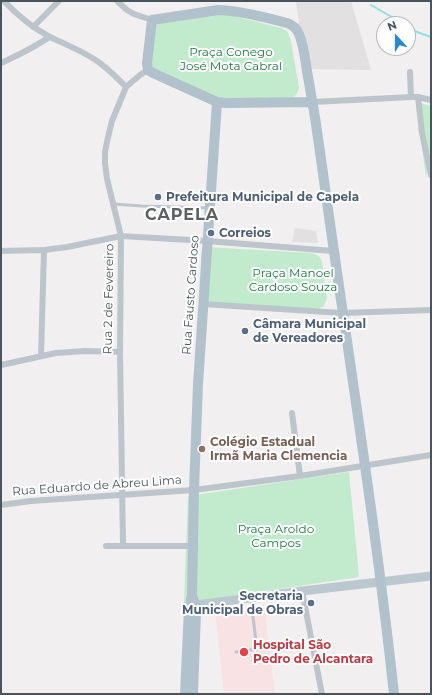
<!DOCTYPE html>
<html>
<head>
<meta charset="utf-8">
<style>
	body { margin:0 }
	#map { position:relative; width:432px; height:695px; overflow:hidden; background:#f1eff0; font-family:Montserrat,sans-serif }
	canvas { display:block }
	.frame { position:absolute; inset:0; border:2px solid #49555b; pointer-events:none }
	.north { position:absolute; left:376px; top:16px; width:40px; height:40px; box-sizing:border-box; background:#fff; border:1px solid #b6bbbd; border-radius:50%; rotate:339deg; font-size:11px; font-weight:700; line-height:16px; text-align:center; color:#49555b }
	.north::after { content:''; display:block; margin:auto; width:14px; height:18px; background:#2889d2; clip-path:polygon(50% 0,100% 100%,50% 72%,0 100%) }
</style>
</head>
<body>
<div id="map">
<canvas width="432" height="695"></canvas>
<div class="frame"></div>
<div class="north">N</div>
</div>
<script>
const ctx = document.querySelector('canvas').getContext('2d');
ctx.lineJoin = 'round';
function fillPath(path, color) { ctx.fillStyle = color; ctx.fill(path, 'evenodd'); }
function stroke(path, color, width, dash) { ctx.strokeStyle = color; ctx.lineWidth = width; ctx.lineCap = dash ? 'butt' : 'round'; ctx.setLineDash(dash || []); ctx.stroke(path); }
function write(font, color, halo, rows, align = 'center') {
  ctx.font = font + ' Montserrat,sans-serif'; ctx.lineWidth = 4; ctx.setLineDash([]); ctx.textBaseline = 'middle'; ctx.strokeStyle = halo; ctx.fillStyle = color; for (const [text, x, y, turn = 0] of rows) {
    ctx.save(); ctx.translate(x, y); ctx.rotate((+turn || 0) * Math.PI / 180); ctx.textAlign = isNaN(turn) ? turn : align; if (halo) ctx.strokeText(text, 0, 0); ctx.fillText(text, 0, 0); ctx.restore();
  }
}
fillPath(new Path2D(`
	M 296,1 L 351,1 L 371,70 L 305,69 Z
	M 295,228 L 316,231 L 318,243 L 292,242 Z`), '#e2e0e1');
fillPath(new Path2D(`
	M 264,605 L 275,694 L 224,694 L 215,610 Z`), '#f9e2e3');
fillPath(new Path2D(`
	M 214,13 L 230,15 L 281,28 L 287,31 L 291,41 L 299,88 C 297,95 295,97 288,98 L 217,103 L 149,67 L 152,27 L 160,23 Z
	M 416,102 L 431,106 L 431,143 L 426,178 Z
	M 206,247 L 310,253 C 316,254 319,255 322,261 L 327,299 L 323,307 L 315,309 L 209,302 L 200,297 L 201,255 L 202,250 Z
	M 349,472 L 359,577 L 184,603 L 188,496 Z`), '#c1ebcc');
stroke(new Path2D(`
	M 371,5 L 404,24
	M 408,26 L 417,32 L 431,37`), '#92dee5', 2);
stroke(new Path2D(`
	M 113,204 L 142,206 L 209,208
	M 251,600 L 257,650
	M 236,652 L 281,646`), '#bcc5cb', 3);
stroke(new Path2D(`
	M 4,1 C 17,15 33,28 50,37 C 65,44 80,50 94,59 C 107,67 116,77 126,87
	M 117,1 L 127,10 L 134,14 L 152,20
	M 33,27 L 59,1
	M 1,63 C 18,55 34,48 49,37
	M 410,72 L 411,97
	M 418,97 L 422,133 L 431,175
	M 313,102 L 411,97 L 418,97 L 431,100
	M 1,251 L 44,250 L 67,247 L 121,236 L 207,241 L 333,251
	M 203,304 L 342,313 L 431,310
	M 41,356 L 44,250
	M 1,365 L 56,353 L 85,351 L 120,352
	M 292,413 L 300,476
	M 1,505 L 31,501 L 194,490 L 300,476 L 431,455
	M 123,545 L 120,352 L 121,236 L 107,179 L 105,163 L 105,152 L 108,137 L 112,121 L 126,87 L 140,75 L 148,70
	M 106,546 L 193,546
	M 302,591 L 322,694`), '#bcc5cb', 6);
stroke(new Path2D(`
	M 189,606 L 302,591 L 431,576`), '#bcc8cf', 9);
stroke(new Path2D(`
	M 313,102 L 226,103 L 217,102 L 153,73 L 148,70 L 147,63 L 152,20 L 218,10 C 241,11 264,17 287,23 C 293,25 297,29 299,34 C 304,46 305,59 307,71 C 313,103 318,135 322,166 C 346,342 375,517 394,694
	M 192,596 L 196,606 L 196,611 L 193,694
	M 185,694 L 189,609 L 192,596 L 194,490 L 198,384 L 217,102`), '#b1c2cc', 10);
for (const [x, y, r, color] of [
	[158,197,4,"#5c6f8a"],
	[211,233,4,"#5c6f8a"],
	[245,331,4,"#5c6f8a"],
	[202,449,4,"#8d6e63"],
	[311,603,4,"#5c6f8a"],
	[244,652,5,"#e0444e"]
]) { const dot = new Path2D(); dot.arc(x, y, r, 0, 2 * Math.PI); ctx.fillStyle = color; ctx.fill(dot); stroke(dot, '#fff', 1.5); }
write('12px', '#1f773f', '#fff', [
	["Praça Conego",231,52],
	["José Mota Cabral",231,66],
	["Praça Manoel",293,273],
	["Cardoso Souza",293,287],
	["Praça Aroldo",276,529],
	["Campos",276,543]
]);
write('bold 12px', '#4e5e75', '#fff', [
	["Prefeitura Municipal de Capela",166,197],
	["Correios",219,233],
	["Câmara Municipal",253,324],
	["de Vereadores",253,338],
	["Secretaria",303,596,"right"],
	["Municipal de Obras",303,610,"right"]
], 'left');
write('12px', '#49555b', '#fff', [
	["Rua Fausto Cardoso",191,295,-86],
	["Rua 2 de Fevereiro",109,299,-89],
	["Rua Eduardo de Abreu Lima",97,486,-4]
]);
write('bold 12px', '#785e54', '#fff', [
	["Colégio Estadual",210,442],
	["Irmã Maria Clemencia",210,456]
], 'left');
write('bold 12px', '#be3a42', '#fff', [
	["Hospital São",253,645],
	["Pedro de Alcantara",253,659]
], 'left');
ctx.letterSpacing = '1px';
write('bold 16px', '#5c6063', '#fff', [
	["CAPELA",182,215]
]);
ctx.letterSpacing = '0px';
</script>
</body>
</html>
